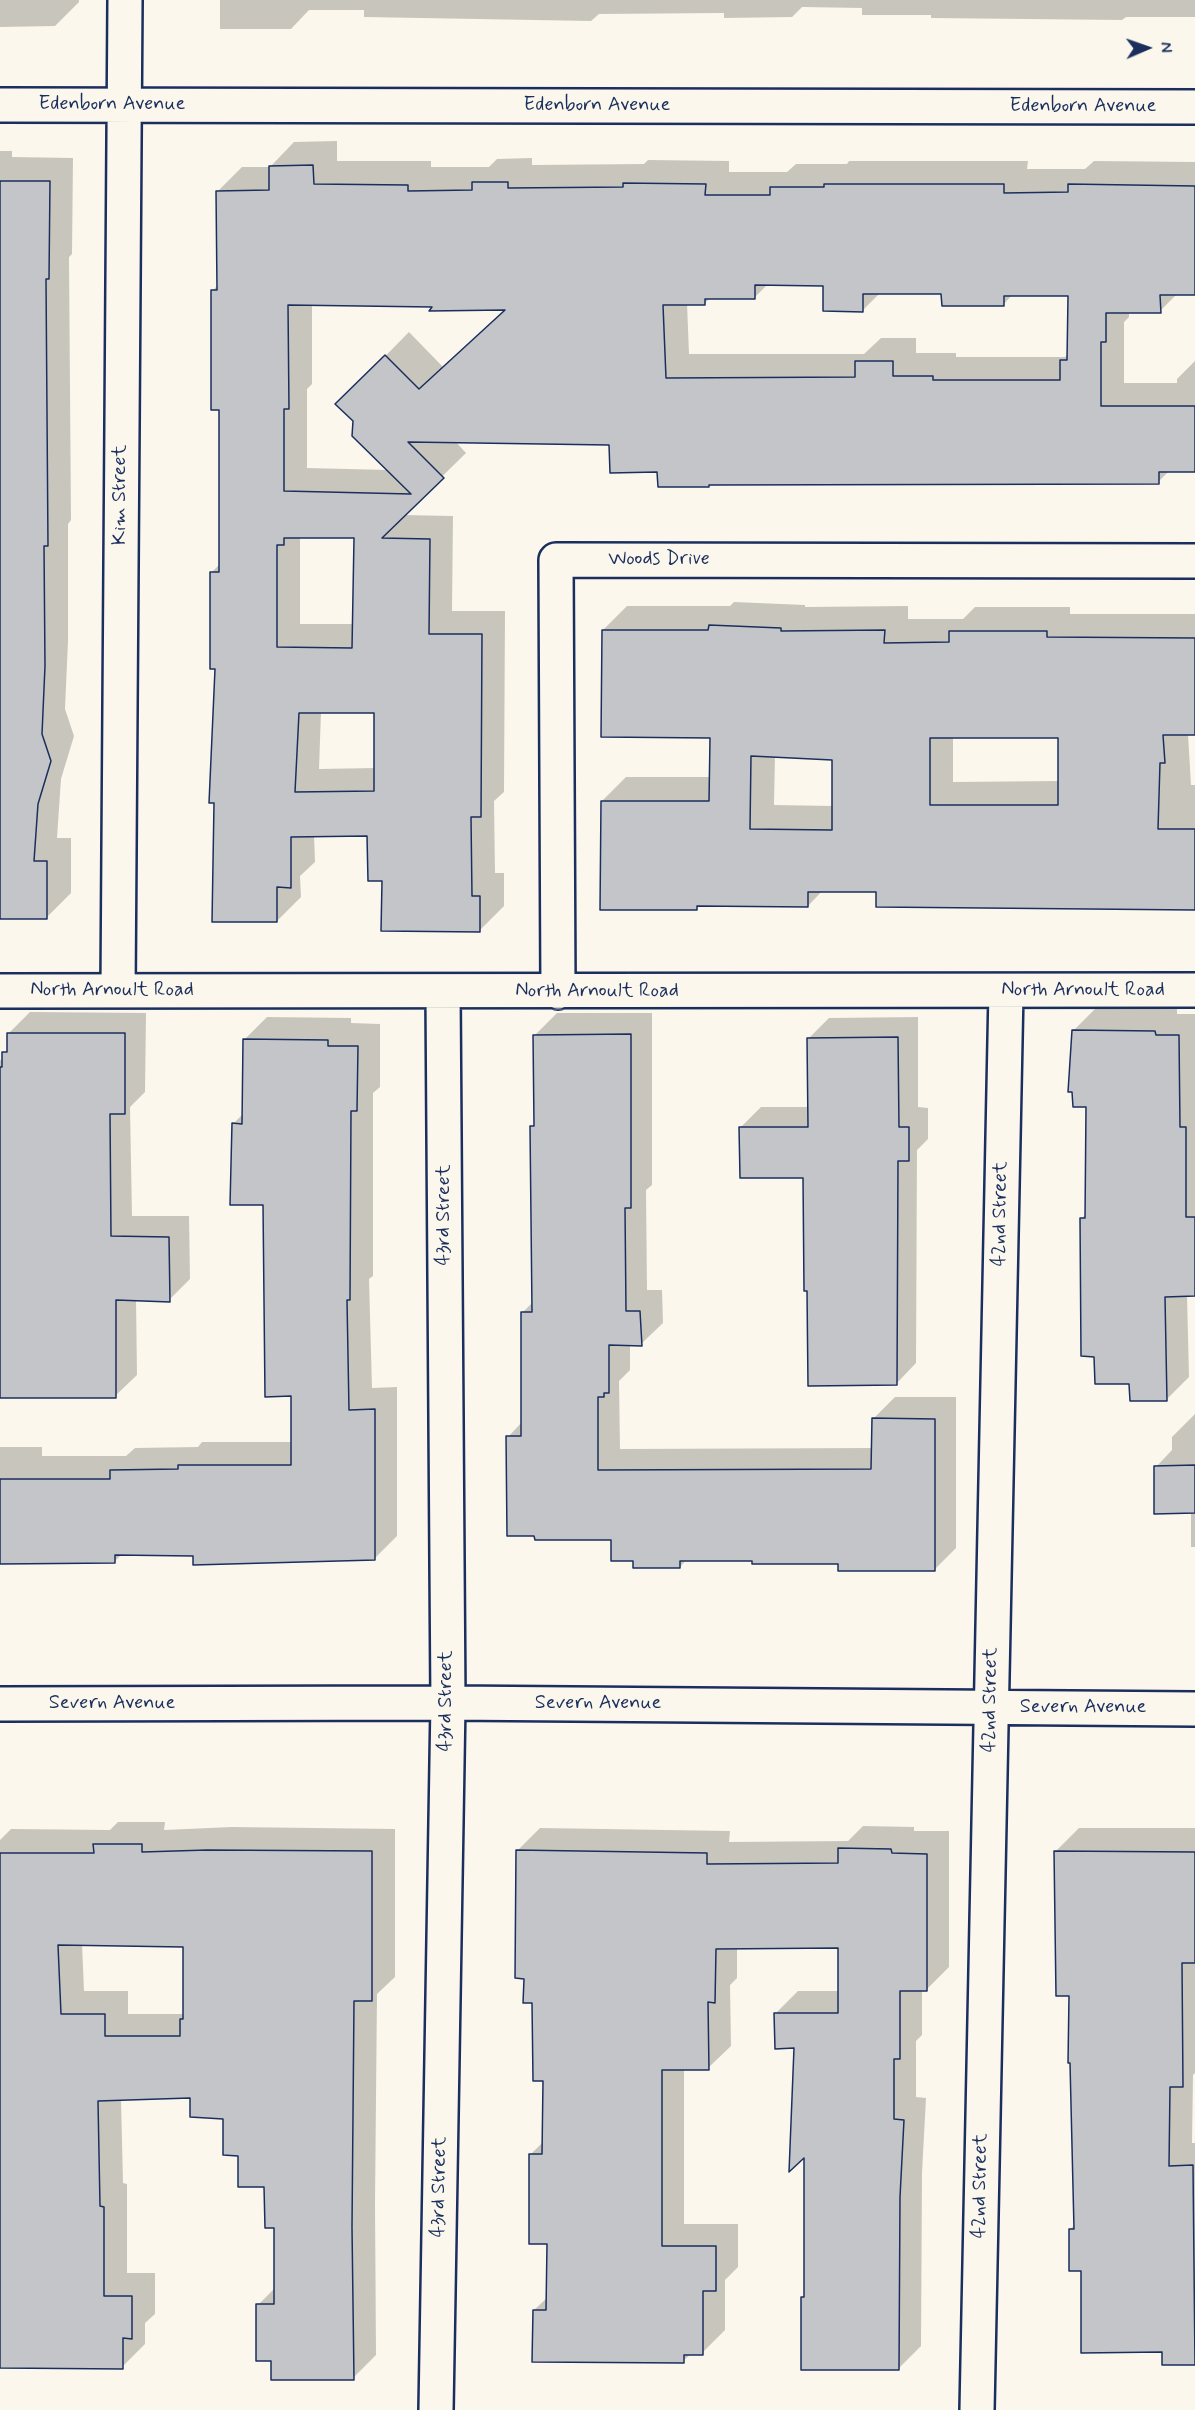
<!DOCTYPE html>
<html>
<head>
<meta charset="utf-8">
<style>
	body { margin:0 }
	#map { position:relative; width:1195px; height:2410px; overflow:hidden; background:#fbf7ec; font-family:Mynerve,sans-serif }
	canvas { display:block }
	.north { position:absolute; left:1117px; top:18px; width:60px; height:60px; -webkit-text-stroke:4px #fbf7ec; paint-order:stroke; rotate:88deg; font-size:16px; font-weight:700; line-height:24px; text-align:center; color:#1b2f5e }
	.north::after { content:''; display:block; margin:auto; width:21px; height:27px; background:#1b2f5e; clip-path:polygon(50% 0,100% 100%,50% 72%,0 100%) }
</style>
</head>
<body>
<div id="map">
<canvas width="1195" height="2410"></canvas>
<div class="north">N</div>
</div>
<script>
const ctx = document.querySelector('canvas').getContext('2d');
ctx.lineJoin = 'round';
function fillPath(path, color) { ctx.fillStyle = color; ctx.fill(path, 'evenodd'); }
function stroke(path, color, width, dash) { ctx.strokeStyle = color; ctx.lineWidth = width; ctx.lineCap = dash ? 'butt' : 'round'; ctx.setLineDash(dash || []); ctx.stroke(path); }
function write(font, color, halo, rows, align = 'center') {
  ctx.font = font + ' Mynerve,sans-serif'; ctx.lineWidth = 5; ctx.setLineDash([]); ctx.textBaseline = 'middle'; ctx.strokeStyle = halo; ctx.fillStyle = color; for (const [text, x, y, turn = 0] of rows) {
    ctx.save(); ctx.translate(x, y); ctx.rotate((+turn || 0) * Math.PI / 180); ctx.textAlign = isNaN(turn) ? turn : align; if (halo) ctx.strokeText(text, 0, 0); ctx.fillText(text, 0, 0); ctx.restore();
  }
}
fillPath(new Path2D(`
	M 0,0 L 79,0 L 79,2 L 55,26 L 0,27 Z
	M 220,0 L 1195,0 L 1195,17 L 1126,17 L 1122,20 L 931,18 L 931,15 L 862,15 L 862,8 L 802,7 L 792,17 L 724,18 L 724,13 L 599,14 L 591,21 L 364,17 L 364,10 L 309,10 L 291,29 L 220,29 Z
	M 337,141 L 337,161 L 431,161 L 431,167 L 489,167 L 497,159 L 532,158 L 532,165 L 644,164 L 648,160 L 729,161 L 729,172 L 787,172 L 796,164 L 847,164 L 849,161 L 1028,161 L 1027,169 L 1085,169 L 1094,161 L 1195,162 L 1195,294 L 1177,294 L 1160,311 L 1129,311 L 1129,317 L 1124,322 L 1124,383 L 1177,383 L 1177,379 L 1195,361 L 1195,470 L 1170,470 L 1158,482 L 659,471 L 611,443 L 455,441 L 466,453 L 403,515 L 453,516 L 452,611 L 505,611 L 504,792 L 494,801 L 495,873 L 504,873 L 504,906 L 480,930 L 383,879 L 369,835 L 314,835 L 315,862 L 300,876 L 301,897 L 277,921 L 216,667 L 212,572 L 220,564 L 220,408 L 212,291 L 218,285 L 218,191 L 242,167 L 270,167 L 294,142 ZM 768,284 L 825,284 L 863,310 L 880,293 L 943,292 L 1003,305 L 1013,294 L 1069,295 L 1069,353 L 1065,357 L 956,357 L 956,353 L 916,353 L 916,338 L 881,338 L 864,354 L 689,354 L 687,303 L 704,304 L 710,298 L 754,298 ZM 312,304 L 436,306 L 507,309 L 443,367 L 409,332 L 338,404 L 354,420 L 388,470 L 307,468 L 307,389 L 312,384 ZM 300,536 L 355,537 L 354,624 L 300,624 ZM 321,712 L 375,712 L 375,768 L 319,769 Z
	M 0,151 L 12,151 L 12,157 L 73,158 L 72,254 L 69,257 L 71,520 L 68,524 L 68,641 L 65,709 L 74,736 L 61,779 L 57,838 L 71,838 L 71,893 L 47,917 L 0,917 Z
	M 734,602 L 805,605 L 805,607 L 908,606 L 908,619 L 963,619 L 975,607 L 1070,607 L 1070,614 L 1195,614 L 1195,734 L 1188,734 L 1191,785 L 1195,785 L 1195,909 L 877,891 L 823,890 L 808,906 L 699,905 L 696,908 L 602,801 L 626,777 L 711,777 L 711,736 L 603,630 L 627,606 L 730,606 ZM 953,736 L 1060,737 L 1059,781 L 953,782 ZM 775,755 L 834,758 L 833,806 L 774,805 Z
	M 1095,1009 L 1177,1009 L 1177,1014 L 1195,1014 L 1195,1295 L 1187,1295 L 1189,1377 L 1167,1399 L 1131,1382 L 1095,1355 L 1081,1219 L 1087,1213 L 1088,1105 L 1073,1031 Z
	M 30,1012 L 146,1013 L 145,1092 L 130,1107 L 132,1216 L 189,1216 L 190,1279 L 169,1300 L 136,1299 L 137,1375 L 115,1396 L 0,1397 L 0,1061 L 8,1049 L 9,1033 Z
	M 557,1013 L 652,1013 L 652,1185 L 646,1190 L 647,1290 L 662,1290 L 663,1323 L 641,1344 L 630,1344 L 630,1370 L 619,1381 L 620,1449 L 873,1448 L 873,1419 L 895,1397 L 956,1397 L 956,1548 L 934,1570 L 839,1562 L 753,1560 L 687,1559 L 680,1567 L 635,1560 L 508,1437 L 523,1421 L 523,1312 L 533,1302 L 532,1127 L 536,1123 L 535,1035 Z
	M 267,1017 L 351,1018 L 351,1023 L 380,1024 L 380,1087 L 373,1093 L 373,1276 L 369,1279 L 372,1388 L 397,1387 L 397,1536 L 374,1559 L 122,1554 L 114,1562 L 0,1564 L 0,1447 L 42,1447 L 42,1456 L 126,1456 L 135,1448 L 198,1447 L 202,1442 L 293,1442 L 292,1395 L 264,1204 L 233,1124 L 244,1113 L 244,1040 Z
	M 918,1017 L 918,1107 L 928,1108 L 928,1139 L 917,1150 L 916,1363 L 896,1384 L 804,1176 L 741,1127 L 761,1107 L 810,1107 L 809,1038 L 829,1018 Z
	M 1195,1414 L 1195,1547 L 1191,1547 L 1191,1512 L 1156,1467 L 1172,1450 L 1172,1437 Z
	M 118,1822 L 165,1822 L 164,1830 L 232,1827 L 395,1829 L 395,1977 L 377,1994 L 375,2203 L 376,2355 L 353,2378 L 272,2359 L 258,2305 L 276,2287 L 276,2227 L 266,2186 L 240,2154 L 224,2118 L 192,2096 L 121,2099 L 123,2183 L 127,2184 L 127,2273 L 155,2273 L 155,2314 L 145,2323 L 145,2344 L 122,2367 L 0,2254 L 0,1840 L 11,1829 L 110,1830 ZM 82,1943 L 184,1945 L 185,2014 L 128,2014 L 128,1991 L 84,1991 Z
	M 863,1826 L 914,1827 L 914,1831 L 949,1831 L 949,1967 L 926,1990 L 922,1989 L 922,2035 L 916,2041 L 916,2097 L 926,2098 L 922,2173 L 921,2346 L 899,2368 L 803,2297 L 805,2295 L 806,2155 L 795,2047 L 775,2014 L 798,1991 L 840,1991 L 840,1947 L 737,1947 L 737,1978 L 730,1985 L 731,2046 L 708,2068 L 684,2068 L 684,2224 L 738,2224 L 738,2267 L 725,2280 L 725,2330 L 702,2353 L 692,2353 L 683,2361 L 534,2310 L 548,2297 L 548,2243 L 531,2154 L 544,2141 L 545,2079 L 534,2002 L 525,1977 L 517,1851 L 540,1828 L 730,1831 L 729,1842 L 848,1841 Z
	M 1079,1828 L 1195,1828 L 1195,2073 L 1193,2075 L 1192,2143 L 1195,2143 L 1195,2364 L 1164,2364 L 1163,2351 L 1082,2269 L 1070,2229 L 1076,2224 L 1071,1995 L 1056,1851 Z`), '#0003');
const building = new Path2D(`
	M 313,165 L 314,184 L 408,185 L 408,191 L 472,190 L 472,182 L 508,182 L 508,188 L 623,187 L 623,183 L 706,184 L 705,195 L 770,195 L 770,187 L 824,187 L 824,184 L 1004,184 L 1004,193 L 1068,192 L 1068,184 L 1195,186 L 1195,295 L 1160,295 L 1161,313 L 1106,313 L 1106,342 L 1101,342 L 1101,406 L 1195,406 L 1195,472 L 1159,472 L 1159,484 L 709,485 L 709,487 L 658,487 L 657,472 L 610,473 L 609,445 L 408,442 L 444,478 L 382,538 L 430,539 L 429,634 L 482,634 L 481,817 L 471,817 L 472,896 L 480,896 L 480,932 L 381,931 L 382,881 L 368,881 L 367,836 L 291,837 L 291,888 L 277,887 L 277,922 L 212,922 L 214,803 L 209,803 L 215,669 L 210,669 L 210,572 L 219,572 L 219,410 L 211,410 L 211,290 L 217,290 L 216,191 L 269,190 L 269,166 ZM 755,285 L 823,286 L 823,311 L 863,312 L 863,294 L 941,294 L 942,306 L 1004,306 L 1004,296 L 1068,296 L 1067,360 L 1060,360 L 1060,380 L 933,380 L 933,376 L 893,376 L 893,361 L 855,361 L 855,377 L 666,378 L 663,305 L 705,305 L 705,299 L 755,299 ZM 288,305 L 432,307 L 429,311 L 505,310 L 419,389 L 385,355 L 335,404 L 353,421 L 352,436 L 411,494 L 284,491 L 284,409 L 289,409 ZM 284,538 L 354,538 L 352,648 L 277,647 L 277,545 L 284,545 ZM 299,713 L 374,713 L 374,791 L 295,792 Z
	M 0,181 L 50,181 L 49,279 L 46,279 L 48,546 L 44,546 L 45,666 L 42,734 L 51,761 L 38,804 L 34,861 L 47,861 L 47,919 L 0,919 Z
	M 709,625 L 781,628 L 781,631 L 885,630 L 884,643 L 949,642 L 949,631 L 1047,631 L 1047,637 L 1195,638 L 1195,735 L 1163,735 L 1165,763 L 1160,763 L 1158,829 L 1195,829 L 1195,910 L 876,907 L 876,892 L 808,892 L 808,907 L 697,906 L 697,910 L 600,910 L 601,801 L 709,801 L 710,738 L 601,737 L 602,630 L 708,630 ZM 930,738 L 1058,738 L 1058,805 L 930,805 ZM 751,756 L 832,760 L 832,830 L 750,829 Z
	M 1072,1030 L 1155,1031 L 1156,1035 L 1179,1035 L 1180,1127 L 1186,1127 L 1186,1217 L 1195,1217 L 1195,1296 L 1165,1297 L 1167,1401 L 1130,1401 L 1129,1384 L 1095,1384 L 1094,1357 L 1081,1356 L 1080,1218 L 1085,1218 L 1086,1107 L 1073,1107 L 1072,1092 L 1068,1092 Z
	M 7,1033 L 125,1033 L 125,1114 L 110,1114 L 111,1236 L 169,1237 L 170,1302 L 116,1300 L 116,1398 L 0,1398 L 0,1067 L 2,1067 L 2,1052 L 7,1052 Z
	M 631,1034 L 631,1208 L 625,1208 L 626,1311 L 640,1311 L 642,1346 L 609,1345 L 609,1393 L 604,1393 L 604,1397 L 598,1397 L 598,1470 L 871,1469 L 872,1418 L 935,1419 L 935,1571 L 838,1571 L 838,1564 L 752,1564 L 752,1561 L 680,1561 L 680,1568 L 633,1568 L 633,1561 L 611,1561 L 611,1540 L 535,1540 L 534,1536 L 507,1536 L 506,1436 L 521,1436 L 521,1312 L 532,1312 L 530,1126 L 534,1126 L 533,1035 Z
	M 898,1037 L 899,1127 L 909,1127 L 909,1161 L 898,1161 L 897,1385 L 808,1386 L 807,1291 L 804,1291 L 803,1178 L 740,1178 L 739,1127 L 808,1127 L 807,1038 Z
	M 243,1039 L 328,1040 L 328,1046 L 358,1046 L 357,1111 L 351,1111 L 350,1300 L 347,1300 L 349,1410 L 375,1409 L 375,1560 L 193,1565 L 193,1556 L 115,1555 L 115,1563 L 0,1564 L 0,1479 L 110,1479 L 110,1470 L 178,1469 L 178,1465 L 291,1465 L 291,1396 L 265,1397 L 263,1205 L 230,1205 L 232,1123 L 242,1124 Z
	M 1195,1465 L 1195,1513 L 1154,1514 L 1154,1466 Z
	M 93,1844 L 142,1844 L 142,1852 L 207,1850 L 372,1851 L 372,2001 L 354,2001 L 352,2227 L 354,2380 L 271,2380 L 271,2361 L 256,2361 L 256,2304 L 274,2304 L 274,2228 L 265,2228 L 264,2187 L 238,2187 L 238,2156 L 223,2155 L 223,2119 L 190,2117 L 190,2098 L 98,2101 L 100,2206 L 104,2207 L 104,2296 L 132,2296 L 132,2339 L 123,2338 L 123,2369 L 0,2368 L 0,1853 L 94,1853 ZM 58,1945 L 183,1947 L 183,2019 L 180,2019 L 180,2036 L 105,2036 L 105,2014 L 61,2014 Z
	M 838,1848 L 891,1849 L 892,1853 L 927,1854 L 927,1991 L 900,1991 L 900,2059 L 894,2059 L 894,2119 L 904,2120 L 900,2197 L 899,2370 L 801,2370 L 801,2297 L 804,2297 L 804,2158 L 789,2172 L 794,2048 L 775,2049 L 774,2013 L 838,2013 L 838,1948 L 716,1949 L 715,2003 L 708,2002 L 709,2070 L 662,2070 L 662,2246 L 716,2246 L 716,2291 L 703,2291 L 703,2355 L 684,2355 L 684,2363 L 532,2362 L 533,2310 L 546,2310 L 547,2244 L 529,2244 L 529,2154 L 542,2154 L 543,2081 L 533,2081 L 532,2003 L 523,2003 L 524,1979 L 515,1978 L 516,1850 L 707,1853 L 707,1864 L 838,1863 Z
	M 1054,1851 L 1195,1852 L 1195,1963 L 1182,1963 L 1183,2087 L 1170,2087 L 1169,2166 L 1193,2165 L 1195,2365 L 1162,2365 L 1162,2352 L 1081,2353 L 1081,2271 L 1069,2271 L 1069,2229 L 1074,2229 L 1070,2063 L 1068,2063 L 1069,1996 L 1056,1996 Z`);
fillPath(building, '#c3c5c9');
stroke(building, '#1b2f5e', 1.5);
const minor = new Path2D(`
	M 0,105 L 1195,107
	M 118,990 L 125,0
	M 0,991 L 1195,990
	M 558,992 L 556,560 L 1195,561
	M 0,1704 L 448,1703 L 1195,1709
	M 436,2410 L 448,1703 L 443,992
	M 977,2410 L 1006,991`);
stroke(minor, '#1b2f5e', 38);
stroke(minor, '#fbf7ec', 33);
write('20px', '#1b2f5e', '#fbf7ec', [
	["Edenborn Avenue",112,105],
	["Edenborn Avenue",597,106],
	["Edenborn Avenue",1083,107],
	["Kim Street",121,495,-90],
	["Woods Drive",659,560],
	["North Arnoult Road",112,991],
	["North Arnoult Road",1083,991],
	["North Arnoult Road",597,992],
	["42nd Street",1001,1214,-89],
	["43rd Street",445,1215,-90],
	["42nd Street",991,1700,-89],
	["43rd Street",447,1701,-90],
	["Severn Avenue",112,1704],
	["Severn Avenue",598,1704],
	["Severn Avenue",1083,1708],
	["42nd Street",981,2186,-89],
	["43rd Street",440,2187,-89]
]);
</script>
</body>
</html>
